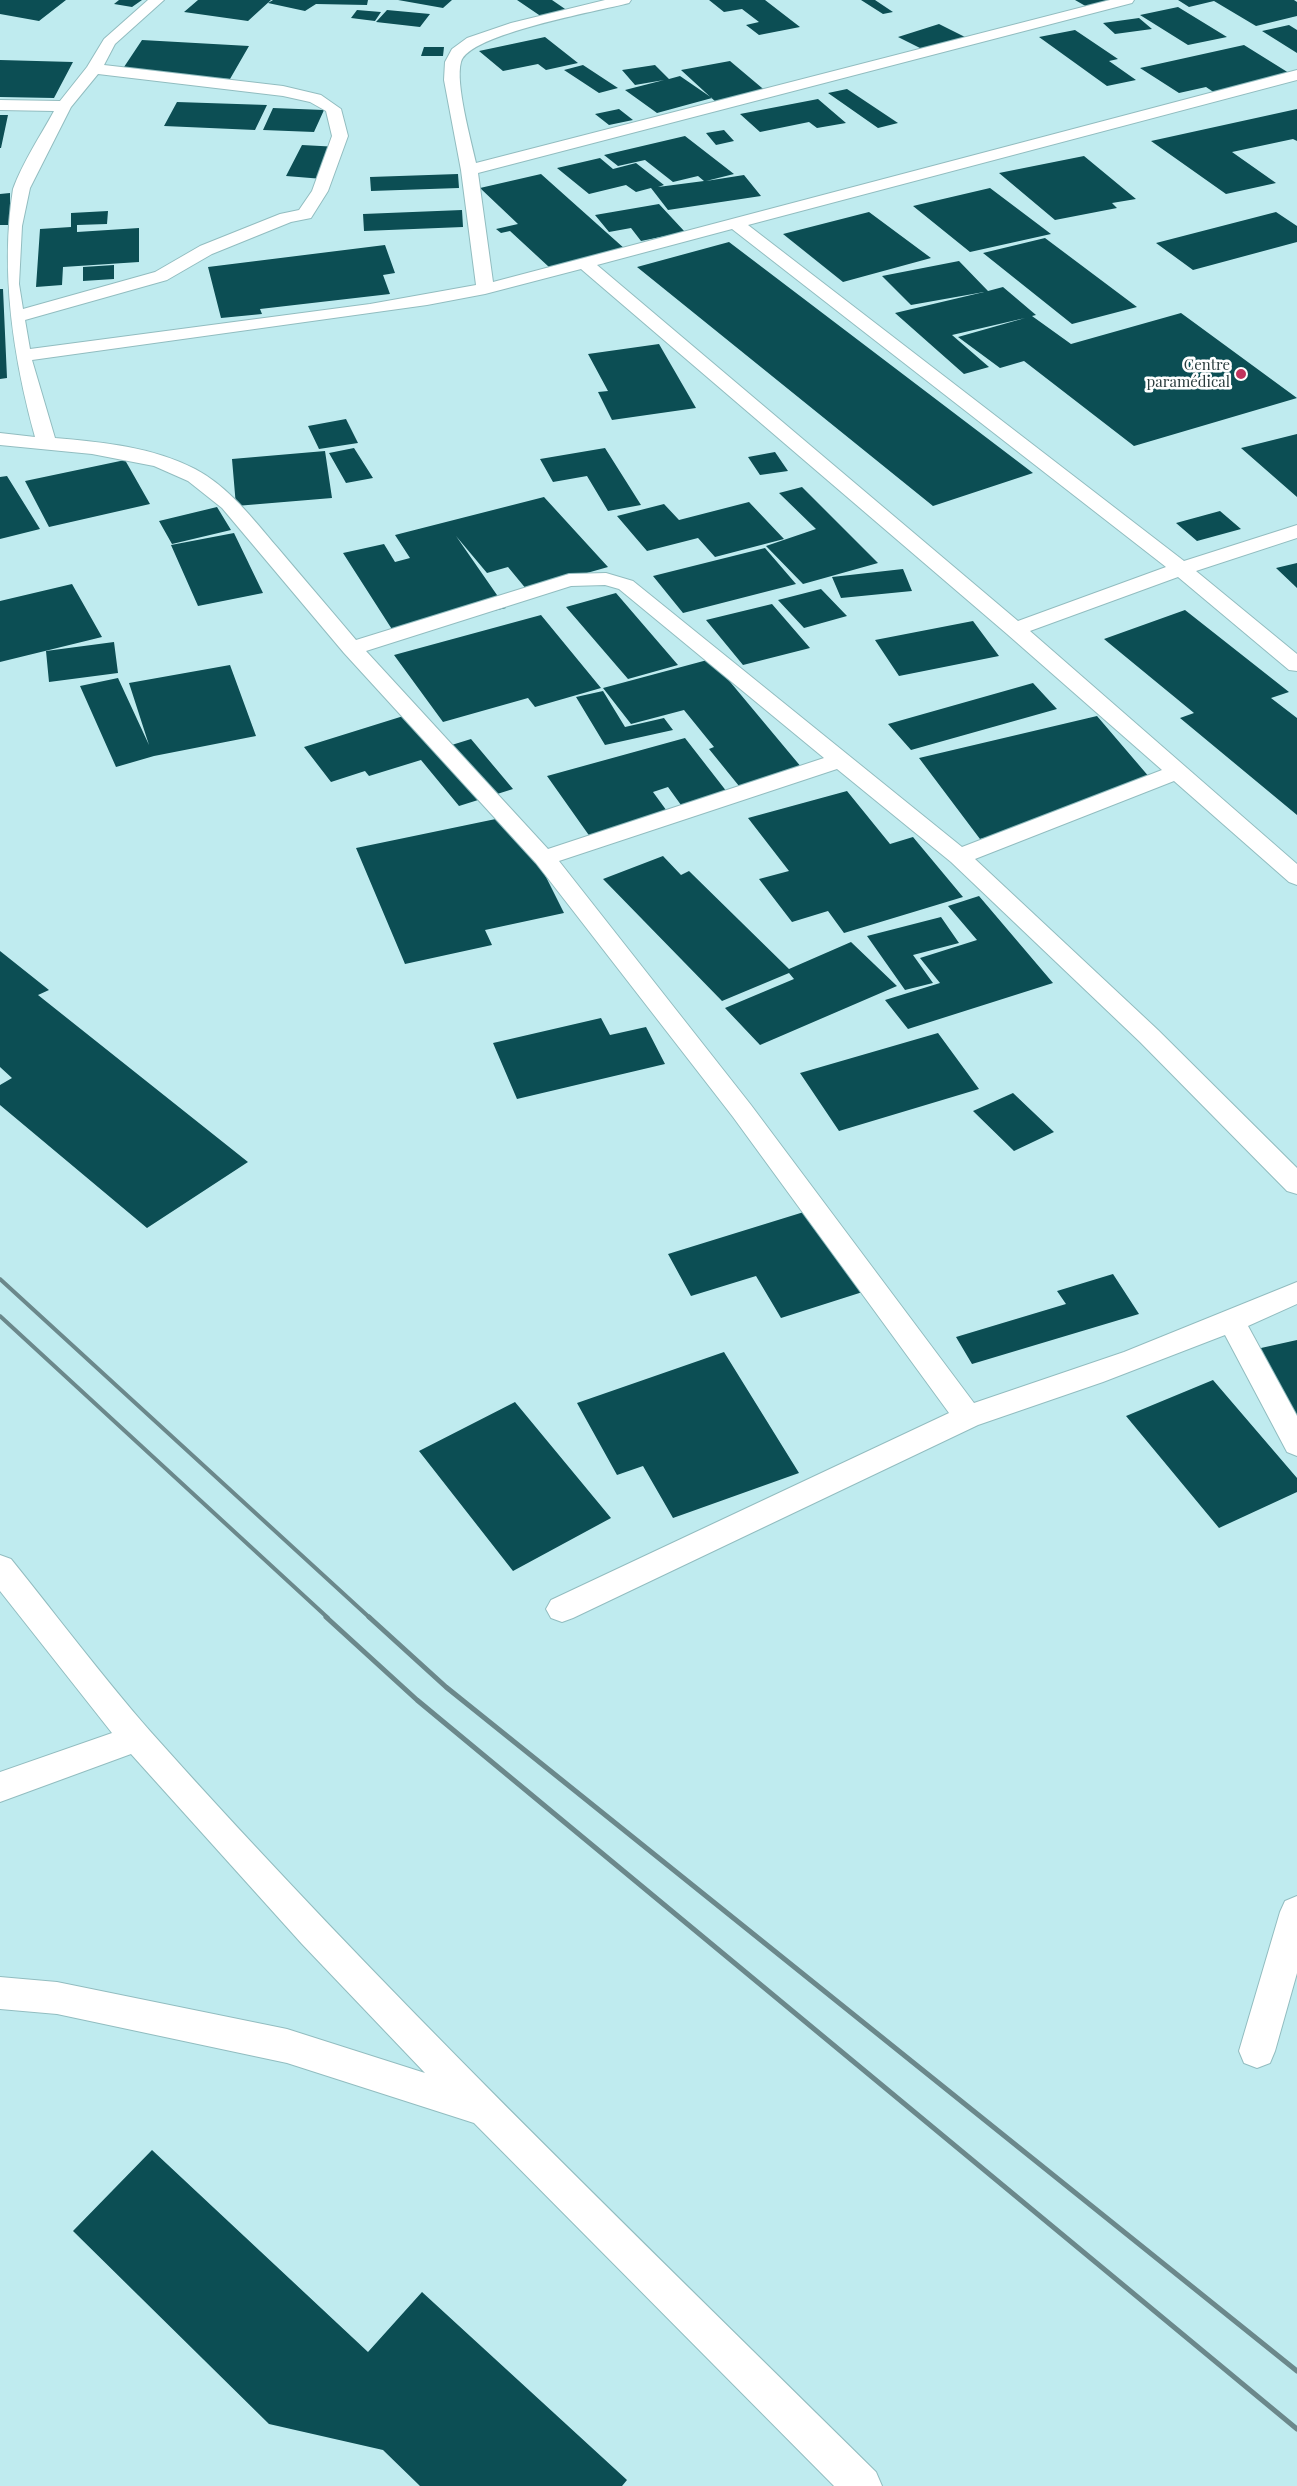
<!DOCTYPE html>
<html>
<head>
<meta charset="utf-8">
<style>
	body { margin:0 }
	canvas { display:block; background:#bfebef }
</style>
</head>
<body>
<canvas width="1297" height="2486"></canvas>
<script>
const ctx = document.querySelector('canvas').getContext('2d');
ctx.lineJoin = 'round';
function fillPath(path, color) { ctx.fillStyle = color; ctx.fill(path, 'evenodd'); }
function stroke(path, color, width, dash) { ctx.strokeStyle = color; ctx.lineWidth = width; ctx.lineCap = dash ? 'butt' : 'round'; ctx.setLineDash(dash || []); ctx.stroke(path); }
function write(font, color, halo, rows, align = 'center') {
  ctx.font = font + ' "Playfair Display",serif'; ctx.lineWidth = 5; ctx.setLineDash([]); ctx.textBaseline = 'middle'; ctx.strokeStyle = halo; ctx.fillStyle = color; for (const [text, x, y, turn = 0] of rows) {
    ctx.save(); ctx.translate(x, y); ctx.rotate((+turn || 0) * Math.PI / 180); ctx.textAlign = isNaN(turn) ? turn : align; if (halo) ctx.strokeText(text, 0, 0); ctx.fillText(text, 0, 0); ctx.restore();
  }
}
fillPath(new Path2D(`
	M 0,0 L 66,0 L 39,21 L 0,14 Z
	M 119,0 L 142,0 L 132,7 L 114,4 Z
	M 198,0 L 271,0 L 248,21 L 184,12 Z
	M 273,0 L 368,0 L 367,5 L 316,4 L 305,11 L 268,3 Z
	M 398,0 L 452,0 L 443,8 Z
	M 517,0 L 552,0 L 568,11 L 542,17 Z
	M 709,0 L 765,0 L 800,27 L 759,35 L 746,25 L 759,22 L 742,9 L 724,12 Z
	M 861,0 L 875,0 L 893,12 L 883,14 Z
	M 1075,0 L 1119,0 L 1089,8 Z
	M 1178,0 L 1294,0 L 1297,2 L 1297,16 L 1256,26 L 1214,1 L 1189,7 Z
	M 1178,7 L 1227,37 L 1188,45 L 1140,15 Z
	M 357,10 L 381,12 L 375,21 L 351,18 Z
	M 387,10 L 430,14 L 420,27 L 376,22 Z
	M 1139,18 L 1152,29 L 1115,34 L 1103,23 Z
	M 939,24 L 971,40 L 930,53 L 898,37 Z
	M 1289,25 L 1297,30 L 1297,53 L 1262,31 Z
	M 1075,30 L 1118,59 L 1109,61 L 1136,80 L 1107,86 L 1039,37 Z
	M 545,37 L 578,63 L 546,70 L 538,64 L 503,71 L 479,51 Z
	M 142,40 L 249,46 L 230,79 L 120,73 Z
	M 1244,45 L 1297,78 L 1297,80 L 1221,97 L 1206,87 L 1179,93 L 1140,68 Z
	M 424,47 L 444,47 L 443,56 L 421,56 Z
	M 0,60 L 73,62 L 54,98 L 0,97 Z
	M 730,61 L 768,93 L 717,103 L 681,70 Z
	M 583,65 L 618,88 L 599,93 L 564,70 Z
	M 655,65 L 669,79 L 680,76 L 712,98 L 657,113 L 625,90 L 664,80 L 635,85 L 622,70 Z
	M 847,89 L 898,123 L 878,128 L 828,93 Z
	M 818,99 L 846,123 L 817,128 L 809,122 L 760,132 L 740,114 Z
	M 177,102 L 267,105 L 255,130 L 164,126 Z
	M 273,108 L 324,110 L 314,132 L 263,130 Z
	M 619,109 L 633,120 L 609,125 L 595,114 Z
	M 1297,109 L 1297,141 L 1293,139 L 1232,152 L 1276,183 L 1226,194 L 1151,141 Z
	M 0,115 L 8,115 L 1,148 L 0,148 Z
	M 724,130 L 734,141 L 716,145 L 706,133 Z
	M 685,136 L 734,174 L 706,181 L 744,175 L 761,196 L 668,210 L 651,188 L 636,192 L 626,185 L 589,194 L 557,168 L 600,158 L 613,169 L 636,163 L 664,185 L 658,187 L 704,181 L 698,176 L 673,182 L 645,160 L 618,166 L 604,155 Z
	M 302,145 L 339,147 L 323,179 L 286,176 Z
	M 1084,156 L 1136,199 L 1112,203 L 1117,208 L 1055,220 L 999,173 Z
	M 458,174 L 459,188 L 371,191 L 370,177 Z
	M 541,174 L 625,249 L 549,267 L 510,231 L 501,233 L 496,229 L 518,224 L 480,188 Z
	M 990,188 L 1051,234 L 970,252 L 913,206 Z
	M 10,193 L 10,225 L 0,225 L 0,194 Z
	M 659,204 L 685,232 L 641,241 L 631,228 L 609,232 L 595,215 Z
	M 462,210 L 463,227 L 364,231 L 363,214 Z
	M 108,211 L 107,224 L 77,225 L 77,232 L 139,228 L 139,262 L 63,267 L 62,285 L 36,287 L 40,229 L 71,227 L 71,213 Z
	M 869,212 L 931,258 L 843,282 L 783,234 Z
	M 1276,212 L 1297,226 L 1297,242 L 1193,270 L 1156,243 Z
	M 1045,238 L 1137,307 L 1072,324 L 983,253 Z
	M 729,242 L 1033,473 L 933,506 L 637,267 Z
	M 385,245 L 395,273 L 383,275 L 390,294 L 260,309 L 262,314 L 221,318 L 208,267 Z
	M 959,261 L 988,291 L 1003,287 L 1036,315 L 1032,316 L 1071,344 L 1181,313 L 1297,398 L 1134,446 L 1024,361 L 1000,368 L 958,337 L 1025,318 L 952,335 L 989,367 L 964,374 L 895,313 L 984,292 L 911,305 L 882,276 Z
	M 114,265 L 114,279 L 83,281 L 83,267 Z
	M 0,289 L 3,289 L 7,378 L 0,379 Z
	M 659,344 L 696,408 L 612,420 L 598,392 L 608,391 L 588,354 Z
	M 346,419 L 358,443 L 319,449 L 308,426 Z
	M 1297,434 L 1297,497 L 1241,448 Z
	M 354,448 L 373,478 L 346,483 L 329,453 Z
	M 605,448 L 641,505 L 608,511 L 587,476 L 553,482 L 540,459 Z
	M 325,451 L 332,498 L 236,506 L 232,459 Z
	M 775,452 L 788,471 L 760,475 L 748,457 Z
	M 125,460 L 150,504 L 49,527 L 25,481 Z
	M 7,476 L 40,529 L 0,539 L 0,477 Z
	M 802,487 L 878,563 L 803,584 L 766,546 L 816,529 L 779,493 Z
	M 544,497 L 608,567 L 527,590 L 508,567 L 487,573 L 456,536 L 506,608 L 395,634 L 343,553 L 384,544 L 395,562 L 410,558 L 395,535 Z
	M 749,502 L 784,539 L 715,557 L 698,538 L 647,551 L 617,516 L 664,504 L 679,520 Z
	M 217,507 L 231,530 L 172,544 L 159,521 Z
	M 1220,511 L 1241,529 L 1197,541 L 1176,523 Z
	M 234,533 L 263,593 L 198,606 L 171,545 Z
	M 765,548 L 796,584 L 683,613 L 653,576 Z
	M 1297,563 L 1297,588 L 1276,568 Z
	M 903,569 L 912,591 L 841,598 L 832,577 Z
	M 72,584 L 102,637 L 0,662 L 0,601 Z
	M 821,589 L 847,616 L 804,628 L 778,600 Z
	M 616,593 L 678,665 L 628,679 L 566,607 Z
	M 772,604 L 810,648 L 743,665 L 706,620 Z
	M 1185,610 L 1289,692 L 1271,698 L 1297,718 L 1297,815 L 1180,718 L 1194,713 L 1104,639 Z
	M 541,615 L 601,688 L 535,707 L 528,698 L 443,722 L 394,655 Z
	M 973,621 L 999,656 L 899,676 L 875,640 Z
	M 114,642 L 118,673 L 49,682 L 46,651 Z
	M 711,659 L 802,768 L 739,786 L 709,749 L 714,747 L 684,710 L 631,724 L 603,688 Z
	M 230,665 L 256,736 L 154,756 L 116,767 L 80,686 L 118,678 L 149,745 L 129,683 Z
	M 1033,683 L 1057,709 L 911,750 L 888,724 Z
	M 603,691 L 625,727 L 664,718 L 673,730 L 605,745 L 576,697 Z
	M 413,713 L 442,748 L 471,739 L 513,789 L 459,806 L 421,760 L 369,776 L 365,771 L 331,782 L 304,747 Z
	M 1097,716 L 1156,785 L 1090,812 L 980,839 L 919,758 Z
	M 685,738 L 727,792 L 681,805 L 668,787 L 653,792 L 672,818 L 593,841 L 547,776 Z
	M 847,791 L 890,844 L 913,837 L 963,897 L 844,933 L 828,911 L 792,922 L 759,879 L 789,871 L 748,818 Z
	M 515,815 L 564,913 L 485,930 L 492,945 L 405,964 L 356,848 Z
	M 663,856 L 681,875 L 689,871 L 789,969 L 851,942 L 897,986 L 760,1045 L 725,1008 L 794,979 L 789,973 L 722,1001 L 603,879 Z
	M 979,896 L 1053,983 L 908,1029 L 885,1000 L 940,983 L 920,958 L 977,940 L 948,906 Z
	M 941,917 L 959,943 L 913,955 L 933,983 L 905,990 L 867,936 Z
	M 0,951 L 49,990 L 38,995 L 248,1162 L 147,1228 L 0,1105 L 0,1085 L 12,1078 L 0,1067 Z
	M 601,1018 L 610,1035 L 646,1027 L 665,1064 L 517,1099 L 493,1043 Z
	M 938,1033 L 979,1089 L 839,1131 L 800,1073 Z
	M 1013,1093 L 1054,1132 L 1014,1151 L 973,1111 Z
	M 820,1207 L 872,1289 L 781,1318 L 756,1276 L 691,1296 L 668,1254 Z
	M 1113,1274 L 1139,1314 L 972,1364 L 956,1337 L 1066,1304 L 1057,1291 Z
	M 1297,1340 L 1297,1425 L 1252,1350 Z
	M 724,1352 L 799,1473 L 673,1518 L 643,1466 L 617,1475 L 577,1403 Z
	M 1213,1380 L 1297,1478 L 1297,1492 L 1219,1528 L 1126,1416 Z
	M 515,1402 L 611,1518 L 513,1571 L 419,1451 Z
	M 152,2150 L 368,2352 L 422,2292 L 627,2480 L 622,2486 L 420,2486 L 383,2450 L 269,2424 L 73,2231 Z`), '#0c4e54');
const minor = new Path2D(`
	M 148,0 L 164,0 L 115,44 L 104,65 L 283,86 L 321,95 L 341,109 L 348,136 L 328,191 L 311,218 L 291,222 L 212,254 L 167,280 L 25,320 L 30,349 L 370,304 L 476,285 L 461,170 L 444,80 L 445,62 L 452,49 L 467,38 L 511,23 L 605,0 L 631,0 L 629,3 C 599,11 468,34 461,62 C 455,83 471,140 476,163 L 1110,0 L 1134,0 L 1132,3 L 478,173 L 493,282 L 1297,70 L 1297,80 L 748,225 L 1184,561 L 1297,525 L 1297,538 L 1196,571 L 1297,654 L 1297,671 L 1289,670 L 1178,577 L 1030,631 L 1297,864 L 1297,885 L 1289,882 L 1174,781 L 975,859 L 1158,1030 L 1297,1168 L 1297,1194 L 1287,1191 L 1140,1042 L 951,862 L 837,769 L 559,861 L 751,1105 L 974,1403 L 1124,1352 L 1297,1282 L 1297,1304 L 1248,1326 L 1297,1416 L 1297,1456 L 1287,1452 L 1225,1335 L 1103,1382 L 978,1425 L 573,1618 L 562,1622 L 551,1618 L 546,1609 L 551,1600 L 949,1413 L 733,1117 L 536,863 L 344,653 L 222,508 L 188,481 L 154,466 L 92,454 L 0,445 L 0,433 L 35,437 C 13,357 0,271 13,189 C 22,163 41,135 54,111 L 0,110 L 0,100 L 60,101 L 87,67 L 104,39 ZM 98,74 L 283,96 L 310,102 L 326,111 L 332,136 L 312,191 L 299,210 L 280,214 L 200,246 L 155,272 L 23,309 L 19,284 L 22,226 L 30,188 L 71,107 ZM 732,229 L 1166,567 L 1018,621 L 597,265 ZM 581,269 L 1007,634 L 1162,770 L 962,847 L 633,581 L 606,573 L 569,574 L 356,640 C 330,609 303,578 277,547 C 253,519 229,487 195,469 C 153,447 102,442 55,438 L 32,360 L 427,305 L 485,294 ZM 605,585 L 619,589 L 824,758 L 548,849 L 366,651 L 571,586 Z
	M 0,1555 L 11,1559 C 57,1616 102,1676 150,1731 C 380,1989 630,2229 876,2472 L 882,2486 L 834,2486 L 474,2123 L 287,2063 L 57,2014 L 0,2009 L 0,1977 L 57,1982 L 287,2029 L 425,2073 L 302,1944 L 131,1754 L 0,1802 L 0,1772 L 112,1733 L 0,1591 Z
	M 1297,1896 L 1297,1973 L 1275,2051 L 1270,2063 L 1257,2068 L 1244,2063 L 1239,2051 L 1280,1912 L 1285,1901 Z`);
stroke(minor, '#92bdc0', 2);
fillPath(minor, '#fff');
stroke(new Path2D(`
	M 0,1279 L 370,1618
	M 0,1316 L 328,1618`), '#6b888b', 4);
stroke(new Path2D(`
	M 326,1617 L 417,1700 L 1297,2429
	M 369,1617 L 446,1687 L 1297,2371`), '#6b888b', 5);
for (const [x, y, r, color] of [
	[1241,374,6,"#c2335d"]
]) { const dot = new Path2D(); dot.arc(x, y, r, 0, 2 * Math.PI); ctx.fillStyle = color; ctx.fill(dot); stroke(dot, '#fff', 2); }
write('15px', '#2a3c3d', '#fff', [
	["Centre",1230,365],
	["paramédical",1230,382]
], 'right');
</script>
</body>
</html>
